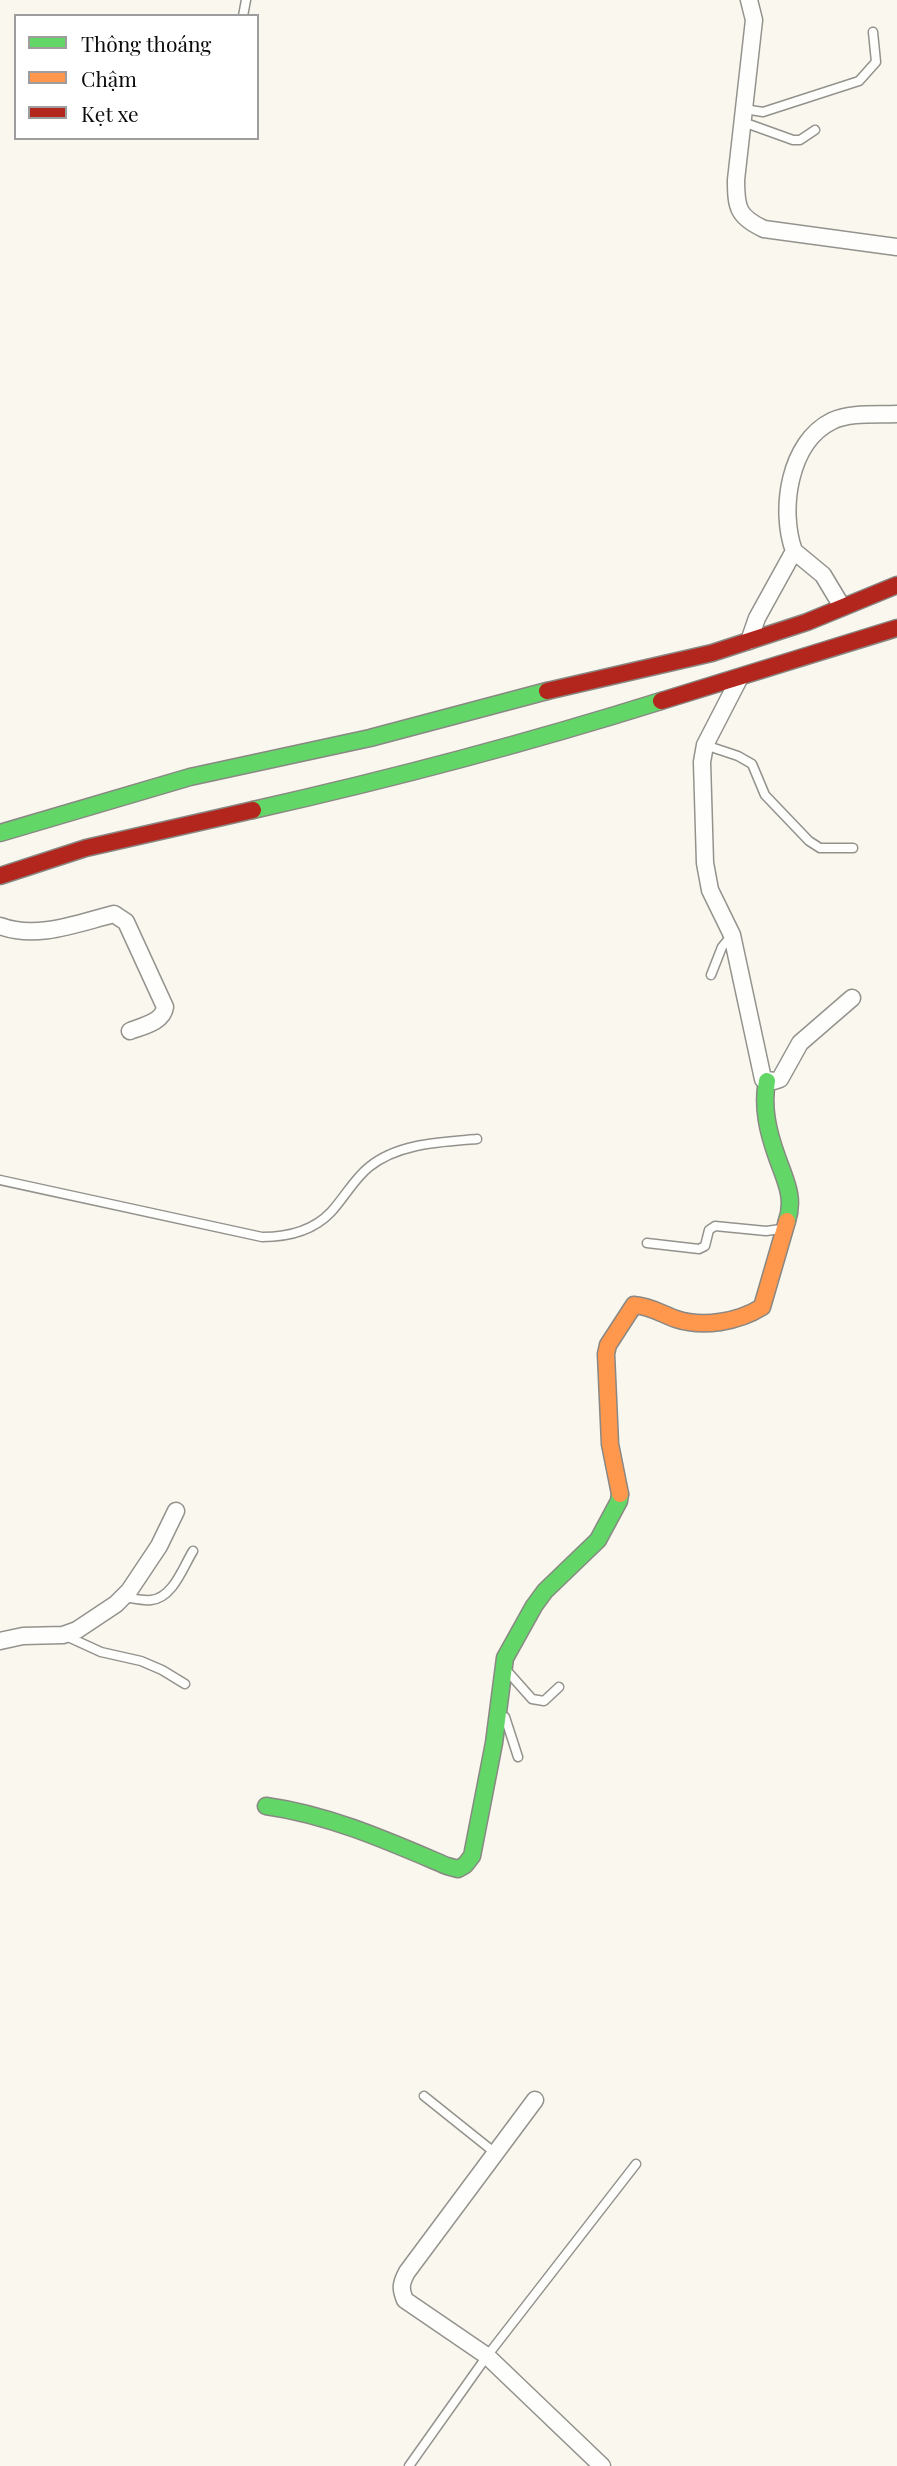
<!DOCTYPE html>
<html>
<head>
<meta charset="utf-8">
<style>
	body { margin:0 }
	#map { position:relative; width:897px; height:2466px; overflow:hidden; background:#faf8ee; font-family:"Playfair Display",serif }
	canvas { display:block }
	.legend { position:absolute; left:14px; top:14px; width:245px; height:126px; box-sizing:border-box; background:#fff; border:2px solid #9d9d9d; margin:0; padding:9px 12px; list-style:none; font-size:21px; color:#0b0b0b }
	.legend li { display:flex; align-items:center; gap:14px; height:35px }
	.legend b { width:35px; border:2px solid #9d9d9d }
</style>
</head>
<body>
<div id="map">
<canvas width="897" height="2466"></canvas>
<ul class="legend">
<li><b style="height:9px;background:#63d668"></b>Thông thoáng</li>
<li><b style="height:9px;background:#ff974d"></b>Chậm</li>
<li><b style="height:9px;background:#b3261e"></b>Kẹt xe</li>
</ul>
</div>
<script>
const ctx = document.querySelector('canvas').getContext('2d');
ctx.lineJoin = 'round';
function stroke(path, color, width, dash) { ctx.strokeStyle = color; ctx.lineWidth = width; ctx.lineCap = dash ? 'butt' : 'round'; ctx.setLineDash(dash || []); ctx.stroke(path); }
const lane = new Path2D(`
	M 243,16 L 246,0
	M 744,109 L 763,112 L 859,81 L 876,62 L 873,32
	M 743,122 L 793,140 L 800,140 L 815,130
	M 705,745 L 738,756 L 752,764 L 765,795 L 809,841 L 820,848 L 853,848
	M 711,975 L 722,947 L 732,935
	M 0,1180 L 262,1237 C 286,1237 313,1231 331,1212 C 344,1198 354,1179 369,1167 C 398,1143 442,1142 477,1139
	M 647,1243 L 699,1249 L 705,1246 L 709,1230 L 715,1226 L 766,1231 L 781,1229
	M 123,1597 C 132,1598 142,1601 151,1600 C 173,1598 183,1567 193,1551
	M 66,1636 L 101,1652 L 141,1661 L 162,1670 L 185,1684
	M 508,1672 L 532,1699 L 544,1701 L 559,1687
	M 505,1717 L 518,1757
	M 424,2096 L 494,2152
	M 409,2466 L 487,2356 L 636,2164`);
const street = new Path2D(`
	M 749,0 L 754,20 L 736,180 C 736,208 738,217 764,229 L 897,247
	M 794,551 L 823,575 L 841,605
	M 749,641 L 757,618 L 794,551 C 779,510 789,442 832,421 C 850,412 878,415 897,414
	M 739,679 L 705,745 L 702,762 L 705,863 L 710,890 L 732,935 L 763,1079 L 774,1081 L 780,1079 L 800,1043 L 852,998
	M 0,926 C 37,940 78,923 114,914 L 126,922 L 165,1007 C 163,1022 143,1026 130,1031
	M 0,1641 L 23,1636 L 63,1635 L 77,1630 L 116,1604 L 129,1591 L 159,1546 L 176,1511
	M 535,2100 L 407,2272 C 401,2283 400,2288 405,2300 L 487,2356 L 602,2466`);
const fast = new Path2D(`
	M 253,810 C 391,779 527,743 661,701
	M 0,833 L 190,777 L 370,738 L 547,691
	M 767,1081 C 762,1107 768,1132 777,1157 C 785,1180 795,1197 787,1221
	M 266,1806 C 330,1815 388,1841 447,1866 L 458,1869 L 465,1865 L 472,1856 L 494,1743 L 505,1658 L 534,1606 L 545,1591 L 598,1540 L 619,1501 L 620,1494`);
const slow = new Path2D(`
	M 620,1494 L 610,1444 L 606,1354 L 608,1345 L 634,1305 C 650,1306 662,1314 676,1319 C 703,1328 738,1322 762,1307 L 787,1221`);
const jam = new Path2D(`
	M 547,691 L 712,653 L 807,622 L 897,585
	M 661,701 L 897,628
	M 0,876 L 86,848 L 253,810`);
stroke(lane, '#93928d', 11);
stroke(street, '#93928d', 19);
stroke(fast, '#898884', 19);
stroke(slow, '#898884', 19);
stroke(jam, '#898884', 19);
stroke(lane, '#fefefc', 8);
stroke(street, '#fefefc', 16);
stroke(fast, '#63d668', 16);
stroke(slow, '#ff974d', 16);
stroke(jam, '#b3261e', 16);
</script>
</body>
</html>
